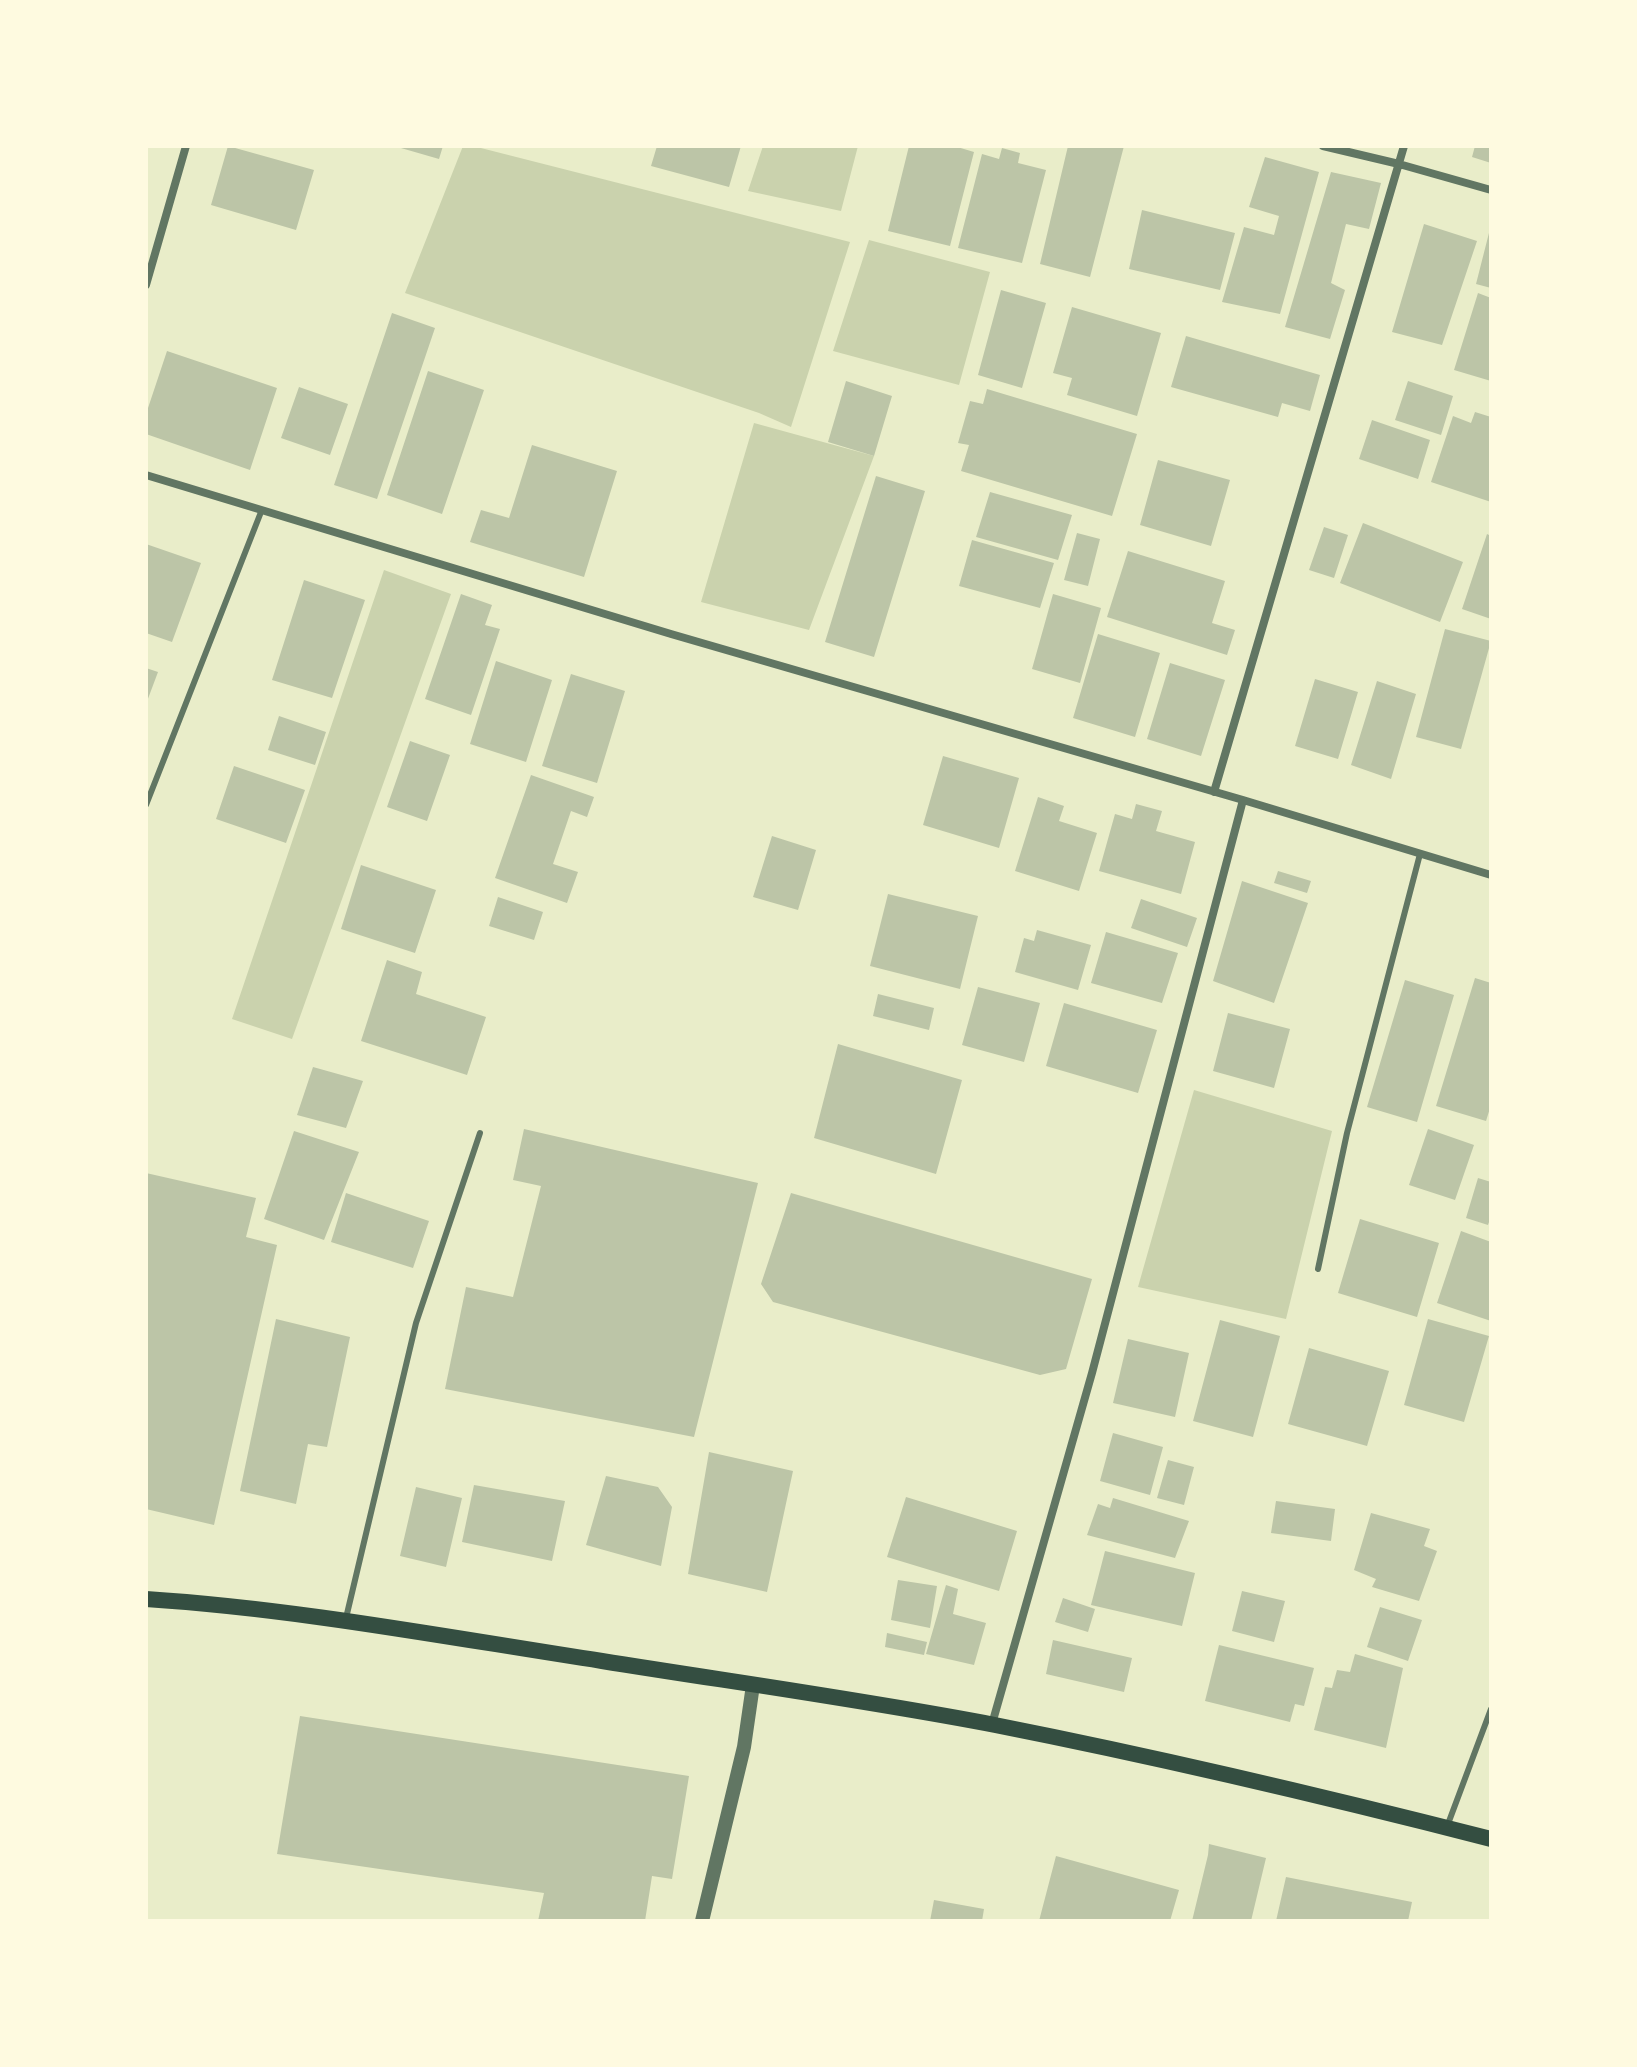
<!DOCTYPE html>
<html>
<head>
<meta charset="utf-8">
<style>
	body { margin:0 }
	#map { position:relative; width:1637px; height:2067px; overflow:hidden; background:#e9edc9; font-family:Karla,sans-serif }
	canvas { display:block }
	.frame { position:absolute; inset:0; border:148px solid #fefae0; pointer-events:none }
</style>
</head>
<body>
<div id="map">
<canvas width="1637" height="2067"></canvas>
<div class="frame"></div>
</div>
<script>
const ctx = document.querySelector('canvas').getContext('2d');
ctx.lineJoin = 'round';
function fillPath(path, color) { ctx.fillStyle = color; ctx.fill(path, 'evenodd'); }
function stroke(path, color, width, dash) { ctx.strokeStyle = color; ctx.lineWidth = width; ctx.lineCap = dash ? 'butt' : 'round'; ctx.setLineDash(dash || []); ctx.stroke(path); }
fillPath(new Path2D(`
	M 463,146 L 473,146 L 850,242 L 791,427 L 759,413 L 405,293 Z
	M 763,146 L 858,146 L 841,211 L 748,191 Z
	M 869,240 L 990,272 L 959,385 L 833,351 Z
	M 754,423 L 874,456 L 809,630 L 701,602 Z
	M 384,570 L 451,594 L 292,1039 L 232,1019 Z
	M 1194,1090 L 1332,1131 L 1286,1319 L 1138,1287 Z`), '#cad2ad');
fillPath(new Path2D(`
	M 228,146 L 314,170 L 296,230 L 211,205 Z
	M 394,146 L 443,146 L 439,159 Z
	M 657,146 L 741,146 L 729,187 L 651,166 Z
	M 909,146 L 954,146 L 974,152 L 950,246 L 888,231 Z
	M 1068,146 L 1124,146 L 1090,277 L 1040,264 Z
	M 1475,146 L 1491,146 L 1491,163 L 1472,157 Z
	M 1002,148 L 1020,153 L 1018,163 L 1046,170 L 1022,263 L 958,248 L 982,154 L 999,159 Z
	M 1265,157 L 1319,172 L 1280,314 L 1222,302 L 1244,227 L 1274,235 L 1279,216 L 1249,207 Z
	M 1331,172 L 1381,183 L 1369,229 L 1346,224 L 1331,283 L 1345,290 L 1330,339 L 1285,327 Z
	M 1142,210 L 1235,233 L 1220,290 L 1129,269 Z
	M 1424,224 L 1477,241 L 1442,345 L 1392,332 Z
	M 1490,229 L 1491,229 L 1491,288 L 1476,284 Z
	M 1001,290 L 1046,303 L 1022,388 L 978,375 Z
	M 1478,293 L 1491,298 L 1491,381 L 1454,370 Z
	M 1072,307 L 1161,333 L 1137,416 L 1067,395 L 1072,378 L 1053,373 Z
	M 392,313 L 435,328 L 377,499 L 334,485 Z
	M 1186,336 L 1320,375 L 1310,411 L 1282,403 L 1278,417 L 1171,387 Z
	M 167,351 L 277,388 L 250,470 L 146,434 L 146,414 Z
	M 428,371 L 484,390 L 442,514 L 387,495 Z
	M 846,381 L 892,396 L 874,456 L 828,442 Z
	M 1408,381 L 1453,396 L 1441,435 L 1395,420 Z
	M 299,387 L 348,404 L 330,455 L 281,438 Z
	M 987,389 L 1137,434 L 1112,516 L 961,471 L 969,445 L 958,443 L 970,401 L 983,404 Z
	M 1475,412 L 1491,417 L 1491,502 L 1431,482 L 1453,416 L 1471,423 Z
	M 1372,420 L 1430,440 L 1418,479 L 1359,459 Z
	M 532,445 L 617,471 L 584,577 L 470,542 L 481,510 L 509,518 Z
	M 1158,460 L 1230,480 L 1211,546 L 1140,525 Z
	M 876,476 L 925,491 L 874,657 L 825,642 Z
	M 990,492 L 1072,515 L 1058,560 L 976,537 Z
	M 1363,523 L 1463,562 L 1440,622 L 1340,583 Z
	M 1324,527 L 1348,535 L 1334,578 L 1309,570 Z
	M 1077,533 L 1100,539 L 1088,586 L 1064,580 Z
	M 1487,534 L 1491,536 L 1491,619 L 1462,609 Z
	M 972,540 L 1054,563 L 1040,608 L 959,586 Z
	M 146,544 L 201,563 L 172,642 L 146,633 Z
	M 1128,551 L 1225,581 L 1212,623 L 1235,630 L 1227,655 L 1107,617 Z
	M 304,580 L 365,600 L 332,698 L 272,680 Z
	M 461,594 L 492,605 L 485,625 L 500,629 L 471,715 L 425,699 Z
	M 1053,594 L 1101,608 L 1080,683 L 1032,669 Z
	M 1445,629 L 1491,641 L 1461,749 L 1416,737 Z
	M 1098,634 L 1160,653 L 1135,737 L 1073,718 Z
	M 496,661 L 552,680 L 526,762 L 470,744 Z
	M 1170,663 L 1225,680 L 1201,756 L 1147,739 Z
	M 146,668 L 158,672 L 146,704 Z
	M 571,674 L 625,691 L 597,783 L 542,766 Z
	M 1315,679 L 1358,692 L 1338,759 L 1295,746 Z
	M 1377,681 L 1416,694 L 1391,779 L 1351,765 Z
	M 279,716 L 326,732 L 315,765 L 268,750 Z
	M 410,741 L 450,755 L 427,821 L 387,807 Z
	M 943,756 L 1019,778 L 999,848 L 923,825 Z
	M 234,766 L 305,790 L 286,843 L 216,819 Z
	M 531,775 L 594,797 L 587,817 L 571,811 L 553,864 L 578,872 L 567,903 L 495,878 Z
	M 1038,797 L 1064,806 L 1059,821 L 1097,833 L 1079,891 L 1015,871 Z
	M 1136,804 L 1162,811 L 1156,831 L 1195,842 L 1181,894 L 1099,871 L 1115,814 L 1132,819 Z
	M 772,836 L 816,850 L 798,910 L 753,897 Z
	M 361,865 L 436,890 L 415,953 L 341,929 Z
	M 1278,871 L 1311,881 L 1307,893 L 1274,883 Z
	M 1242,881 L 1308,903 L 1274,1003 L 1213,981 Z
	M 888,894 L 978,916 L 960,989 L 870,966 Z
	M 498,897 L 543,912 L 534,940 L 489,926 Z
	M 1141,899 L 1197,918 L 1187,947 L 1131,928 Z
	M 1037,930 L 1091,945 L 1078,990 L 1015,972 L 1024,938 L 1034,941 Z
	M 1106,932 L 1178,953 L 1162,1003 L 1091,983 Z
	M 387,960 L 422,972 L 416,994 L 486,1017 L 467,1075 L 361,1041 Z
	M 1475,978 L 1491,983 L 1491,1105 L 1486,1121 L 1436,1106 Z
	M 1405,980 L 1454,995 L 1417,1122 L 1367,1107 Z
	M 978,987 L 1040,1003 L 1024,1062 L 962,1045 Z
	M 878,994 L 934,1008 L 929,1030 L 873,1016 Z
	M 1064,1003 L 1157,1030 L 1138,1093 L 1046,1066 Z
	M 1228,1013 L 1290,1029 L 1274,1088 L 1213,1071 Z
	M 838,1044 L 962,1080 L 936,1174 L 814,1138 Z
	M 313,1067 L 363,1081 L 346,1128 L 297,1115 Z
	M 524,1129 L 758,1183 L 694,1437 L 445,1389 L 466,1287 L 513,1297 L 514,1293 L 541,1186 L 513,1180 Z
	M 1428,1129 L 1474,1145 L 1455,1200 L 1409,1185 Z
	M 294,1131 L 359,1152 L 324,1240 L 264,1219 Z
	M 146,1173 L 256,1198 L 246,1237 L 277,1245 L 214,1525 L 146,1509 Z
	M 1478,1178 L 1491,1182 L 1491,1216 L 1488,1225 L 1466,1218 Z
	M 346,1193 L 429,1221 L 413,1268 L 331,1242 Z
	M 791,1193 L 1092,1279 L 1066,1369 L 1040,1375 L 773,1302 L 761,1284 Z
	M 1360,1219 L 1439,1243 L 1417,1317 L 1338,1293 Z
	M 1461,1231 L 1491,1242 L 1491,1321 L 1437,1303 Z
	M 276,1319 L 350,1337 L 327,1447 L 308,1444 L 296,1504 L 240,1491 Z
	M 1428,1319 L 1489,1336 L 1464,1422 L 1404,1405 Z
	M 1220,1320 L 1280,1336 L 1253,1437 L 1193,1421 Z
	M 1128,1339 L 1189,1353 L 1175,1417 L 1113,1403 Z
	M 1309,1348 L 1389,1371 L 1367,1446 L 1288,1424 Z
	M 1113,1433 L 1163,1447 L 1150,1495 L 1100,1481 Z
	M 709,1452 L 793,1471 L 767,1592 L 688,1574 Z
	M 1168,1460 L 1194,1467 L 1184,1505 L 1157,1498 Z
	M 606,1476 L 658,1487 L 672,1507 L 661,1566 L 586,1545 Z
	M 474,1485 L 565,1501 L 552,1561 L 462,1542 Z
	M 416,1487 L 462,1498 L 446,1567 L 400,1556 Z
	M 906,1497 L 1017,1531 L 999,1591 L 887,1557 Z
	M 1113,1498 L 1189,1521 L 1175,1558 L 1087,1535 L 1098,1504 L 1110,1508 Z
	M 1276,1501 L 1335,1509 L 1331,1541 L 1271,1533 Z
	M 1371,1513 L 1430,1529 L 1424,1546 L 1437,1551 L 1419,1601 L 1372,1587 L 1376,1579 L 1354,1570 Z
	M 1105,1551 L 1195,1573 L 1182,1626 L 1091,1605 Z
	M 898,1580 L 937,1586 L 930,1628 L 891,1620 Z
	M 946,1585 L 958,1589 L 953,1614 L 986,1623 L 974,1665 L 926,1654 Z
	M 1242,1591 L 1285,1601 L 1274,1642 L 1232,1631 Z
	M 1063,1598 L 1095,1609 L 1088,1632 L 1055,1622 Z
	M 1380,1607 L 1422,1620 L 1408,1661 L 1367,1647 Z
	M 887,1633 L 927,1642 L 924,1655 L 885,1647 Z
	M 1053,1640 L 1132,1658 L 1124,1692 L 1046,1674 Z
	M 1219,1645 L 1314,1668 L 1304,1706 L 1295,1704 L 1290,1722 L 1205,1701 Z
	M 1355,1654 L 1403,1668 L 1386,1748 L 1314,1730 L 1325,1687 L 1332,1688 L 1337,1670 L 1350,1672 Z
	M 300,1716 L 689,1776 L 672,1879 L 652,1876 L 645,1921 L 538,1921 L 544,1893 L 277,1854 Z
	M 1209,1844 L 1266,1858 L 1251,1921 L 1192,1921 L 1208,1855 Z
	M 1056,1856 L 1179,1890 L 1170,1921 L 1039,1921 Z
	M 1286,1877 L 1412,1902 L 1408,1921 L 1276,1921 Z
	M 934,1900 L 984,1909 L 982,1921 L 930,1921 Z`), '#bcc5a7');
stroke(new Path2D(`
	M 146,805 L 261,512
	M 1318,1269 L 1347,1133 L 1420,854
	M 346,1618 L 416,1323 L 480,1133
	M 1448,1824 L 1491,1709`), '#617663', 6);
stroke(new Path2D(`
	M 1323,146 L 1399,164 L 1491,190
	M 146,285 L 186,146
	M 146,475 L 671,634 L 1243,800 L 1491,875
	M 1214,792 L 1404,146
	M 992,1724 L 1092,1373 L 1243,800`), '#617663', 8);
stroke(new Path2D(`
	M 702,1921 L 744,1747 L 753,1685`), '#617663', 14);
stroke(new Path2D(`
	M 146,1599 C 299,1609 451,1638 602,1661 C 733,1682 865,1700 995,1725 C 1162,1758 1327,1797 1491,1839`), '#344e41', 16);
</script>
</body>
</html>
